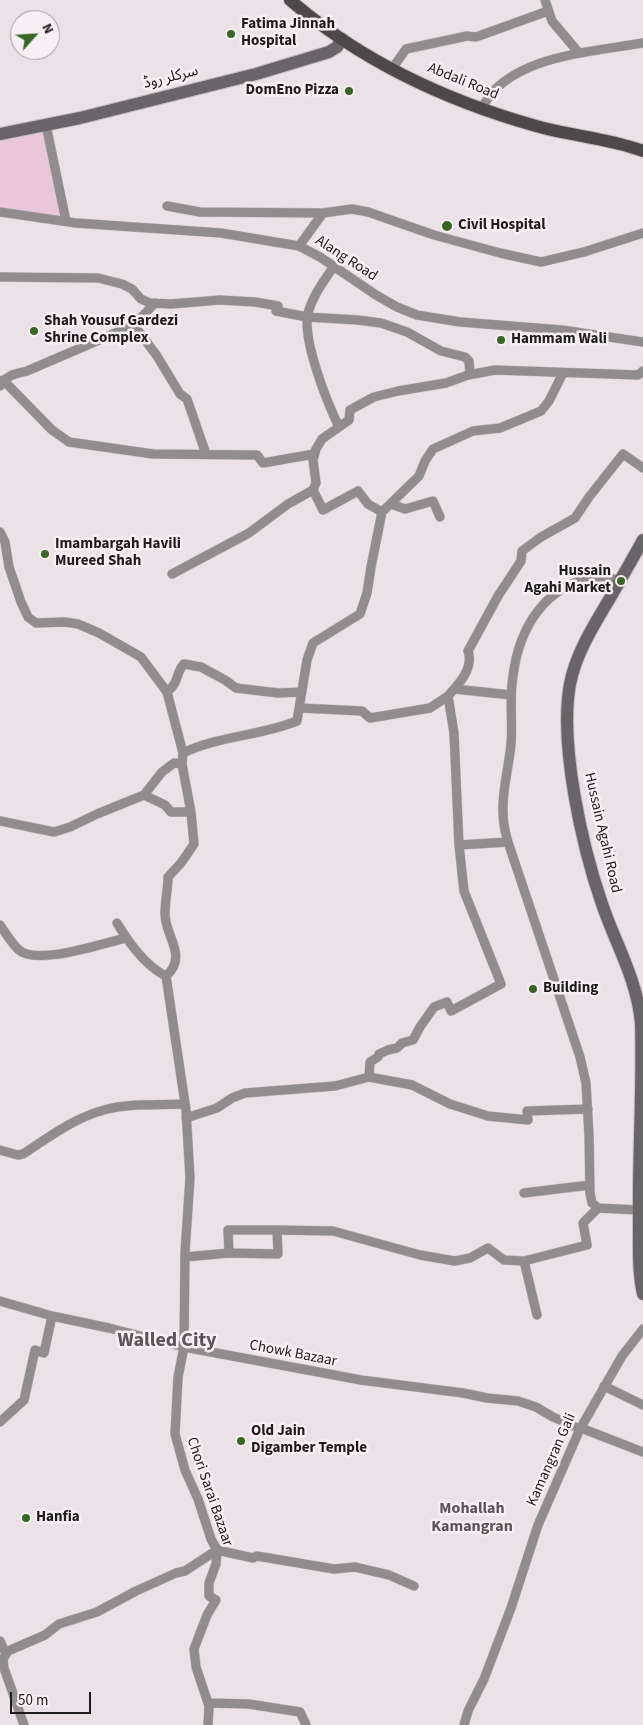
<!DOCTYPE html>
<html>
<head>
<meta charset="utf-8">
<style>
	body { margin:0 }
	#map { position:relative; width:643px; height:1725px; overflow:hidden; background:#eae2e6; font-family:"Source Sans 3",sans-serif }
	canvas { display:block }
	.north { position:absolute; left:10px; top:10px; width:50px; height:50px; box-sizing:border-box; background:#f7eff3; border:1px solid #a19b9e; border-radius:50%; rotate:64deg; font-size:14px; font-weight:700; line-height:20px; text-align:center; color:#1f1c1e }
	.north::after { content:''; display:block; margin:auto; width:18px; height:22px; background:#396625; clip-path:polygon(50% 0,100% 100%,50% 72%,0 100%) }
	.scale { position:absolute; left:10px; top:1692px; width:81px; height:22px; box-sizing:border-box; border:2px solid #1f1c1e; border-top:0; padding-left:6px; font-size:15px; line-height:18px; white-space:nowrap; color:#1f1c1e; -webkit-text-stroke:4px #f7eff3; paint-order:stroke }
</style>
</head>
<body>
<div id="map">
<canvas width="643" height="1725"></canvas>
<div class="north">N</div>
<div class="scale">50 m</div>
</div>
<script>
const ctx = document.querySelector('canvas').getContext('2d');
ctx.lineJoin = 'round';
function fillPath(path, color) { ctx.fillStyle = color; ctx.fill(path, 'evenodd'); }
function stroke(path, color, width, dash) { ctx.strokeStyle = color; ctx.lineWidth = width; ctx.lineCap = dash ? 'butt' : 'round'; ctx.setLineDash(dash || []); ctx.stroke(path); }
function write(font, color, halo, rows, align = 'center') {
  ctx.font = font + ' "Source Sans 3","Noto Sans Arabic",sans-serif'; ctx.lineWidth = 5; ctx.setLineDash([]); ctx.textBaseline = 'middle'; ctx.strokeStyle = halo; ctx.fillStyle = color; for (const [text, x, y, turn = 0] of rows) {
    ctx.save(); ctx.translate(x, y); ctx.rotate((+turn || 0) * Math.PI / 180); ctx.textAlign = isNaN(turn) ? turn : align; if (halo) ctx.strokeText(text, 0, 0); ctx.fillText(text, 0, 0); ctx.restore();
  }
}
fillPath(new Path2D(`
	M 46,125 L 66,221 L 0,212 L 0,133 Z`), '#e9c7d8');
const street = new Path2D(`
	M 545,0 L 552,21 L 579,53
	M 392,69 L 406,49 L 467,36 L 476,37 L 548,11
	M 480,109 C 487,101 492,91 500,85 C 537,54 597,51 643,43
	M 46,125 L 66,221
	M 167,206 L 200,212 L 323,213
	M 0,212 L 76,223 L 221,233 L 299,246 L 320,257 L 376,295 L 397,307 L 417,315 L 460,322 L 562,330 L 643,342
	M 299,246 L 323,213 L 352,209 L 368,212 L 434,235 L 500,253 L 541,262 L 584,252 L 643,233
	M 334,266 C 324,281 313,295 308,313 C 302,340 327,402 339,427
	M 0,277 L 98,278 L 122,284 L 132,289 L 141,299 L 150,303 L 171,304 L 220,300 L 255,302 L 278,306 L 276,311 L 307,317 L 358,320 L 381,323 L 407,332 L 441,351 L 465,357 L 469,361 L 470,374
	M 134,325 L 157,356 L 180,394 L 187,399 L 206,454
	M 3,380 L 52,430 L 69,442 L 153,454 L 257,455 L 263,463 L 314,454
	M 0,386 C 6,375 15,374 27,371 L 134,325 L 155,303
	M 313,490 L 323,510 L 358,491 L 368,504 L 382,512
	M 391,504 L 405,509 L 433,501 L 440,517
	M 0,532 L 5,542 L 9,567 L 21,602 L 28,617 L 36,623 L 65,622 L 78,624 L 99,633 L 141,657 L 167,692 L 183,753
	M 172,574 L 249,533 L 288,504 L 313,490 L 316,483 L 313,460 L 316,449 L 322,439 L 349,420 L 350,410 L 374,397 L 398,391 L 446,383 L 468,375 L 495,370 L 638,375 L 643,371
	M 619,580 C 612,579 604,576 597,577 C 545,584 519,628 513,676 C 509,699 513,721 511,744 C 509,767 502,789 503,812 C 503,822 505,832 508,842 L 580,1057 L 586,1083 L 589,1135 L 590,1193 L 592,1203 L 598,1208 L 639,1210
	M 455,689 L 511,695
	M 167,692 C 180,682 175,673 184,664 L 201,667 L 225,680 L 236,688 L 278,693 L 302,692
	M 300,708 L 362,711 L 370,718 L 430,708 L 448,696
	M 144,795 L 165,805 L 171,812 L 191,812
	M 0,821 L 54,832 L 70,827 L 97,814 L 144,795 L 162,772 L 174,763 L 182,764
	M 459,845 L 508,842
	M 117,923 C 129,943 145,966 166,976
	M 0,925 C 5,932 12,944 19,950 C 37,966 103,943 126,938
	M 369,1077 L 370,1062 L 378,1057 L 379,1054 L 388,1050 L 397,1048 L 402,1043 L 413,1040 L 420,1027 L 434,1007 L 447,1002 L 451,1011 L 501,984 L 464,891 L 459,845 L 454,733 L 448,696 C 459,684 474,668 468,651 L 498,596 L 521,561 L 522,551 L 541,537 L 575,518 L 589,497 L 623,454 L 643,468
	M 186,1118 L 217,1108 L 232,1098 L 245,1093 L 335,1086 L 369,1077 L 412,1085 L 450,1104 L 488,1116 L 528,1120 L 527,1111 L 588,1109
	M 0,1150 L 18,1155 L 23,1154 C 49,1137 74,1118 104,1110 C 129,1103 158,1105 185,1104
	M 524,1193 L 590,1185
	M 229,1253 L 228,1230 L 277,1230
	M 185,1257 L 229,1253 L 278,1254 L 277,1230 L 333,1231 L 420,1255 L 455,1261 L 470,1258 L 488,1248 L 504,1260 L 524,1261 L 587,1245 L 583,1223 L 598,1208
	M 524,1261 L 537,1315
	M 0,1301 L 52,1316 L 109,1328 L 184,1347 L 361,1380 L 463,1393 L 487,1398 L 518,1401 L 536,1407 L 553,1417 L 580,1429
	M 604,1386 L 643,1405
	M 0,1422 L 24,1400 L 35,1350 L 44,1353 L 52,1316
	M 581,1428 L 643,1452
	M 0,1641 L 6,1654
	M 208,1703 L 249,1704 L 300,1712 L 306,1725
	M 24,1725 L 4,1668 L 3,1659 L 8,1651 L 45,1635 L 59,1624 L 97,1612 L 136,1591 L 176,1573 L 185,1571 L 217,1550 L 253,1558 L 257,1556 L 334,1569 L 355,1567 L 389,1575 L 414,1586
	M 208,1725 L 209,1706 L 196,1667 L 194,1649 L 207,1615 L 216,1600 L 209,1596 L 209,1583 L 216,1564 L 217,1550 L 211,1539 L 198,1499 L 185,1470 L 175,1434 L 178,1377 L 184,1347 L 185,1252 L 190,1178 L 186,1110 L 166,976 C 189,956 164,935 165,913 C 165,901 168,889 168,877 L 181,863 L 194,844 L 191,812 L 182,764 L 183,753 C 218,736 260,736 297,721 L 307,660 L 313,643 L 360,614 L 367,593 L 371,567 L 382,512 L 419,476 L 425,461 L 433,449 L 473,431 L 500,428 L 541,411 L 549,401 L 563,373
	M 464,1725 L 468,1711 L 484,1679 L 511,1608 L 538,1525 L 580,1429 L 622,1356 L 643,1329`);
const secondary = new Path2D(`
	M 0,134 L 80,118 L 256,74 L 329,52 L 337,47 L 342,39
	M 643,540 C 632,560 621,579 610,598 C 594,625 576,653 570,684 C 559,744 582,846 602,904 C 616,945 637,979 641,1023 C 643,1090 638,1157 639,1224 C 639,1248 638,1271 643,1294`);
const primary = new Path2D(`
	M 290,0 C 361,61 447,101 536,126 C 571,136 608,138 643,151`);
stroke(street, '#c5bec2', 10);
stroke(secondary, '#c5bec2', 14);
stroke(primary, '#c5bec2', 14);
stroke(street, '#918d8f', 9);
stroke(secondary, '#696467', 12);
stroke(primary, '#4d484a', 12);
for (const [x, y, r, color] of [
	[231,34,5,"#396625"],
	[349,91,5,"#396625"],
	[447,226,6,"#396625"],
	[34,331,5,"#396625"],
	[501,340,5,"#396625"],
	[45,554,5,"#396625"],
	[621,581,5,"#396625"],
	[533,989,5,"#396625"],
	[241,1441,5,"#396625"],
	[26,1518,5,"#396625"]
]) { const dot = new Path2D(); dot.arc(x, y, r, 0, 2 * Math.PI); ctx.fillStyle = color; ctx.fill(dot); stroke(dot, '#f7eff3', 2); }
write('bold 15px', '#1f1c1e', '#f7eff3', [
	["Fatima Jinnah",241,25],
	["Hospital",241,42],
	["DomEno Pizza",339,91,"right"],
	["Civil Hospital",458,226],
	["Shah Yousuf Gardezi",44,322],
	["Shrine Complex",44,339],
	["Hammam Wali",511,340],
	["Imambargah Havili",55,545],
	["Mureed Shah",55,562],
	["Hussain",611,572,"right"],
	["Agahi Market",611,589,"right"],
	["Building",543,989],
	["Old Jain",251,1432],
	["Digamber Temple",251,1449],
	["Hanfia",36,1518]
], 'left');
write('15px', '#1f1c1e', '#f7eff3', [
	["سرکلر روڈ",171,78,-14],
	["Abdali Road",463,82,22],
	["Alang Road",346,259,33],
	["Hussain Agahi Road",602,833,77],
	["Chowk Bazaar",293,1354,11],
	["Kamangran Gali",552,1460,-66],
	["Chori Sarai Bazaar",209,1492,71]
]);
write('bold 16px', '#5c5458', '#f7eff3', [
	["Mohallah",472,1509],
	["Kamangran",472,1527]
]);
write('bold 20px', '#5c5458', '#f7eff3', [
	["Walled City",167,1342]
]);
</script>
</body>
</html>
